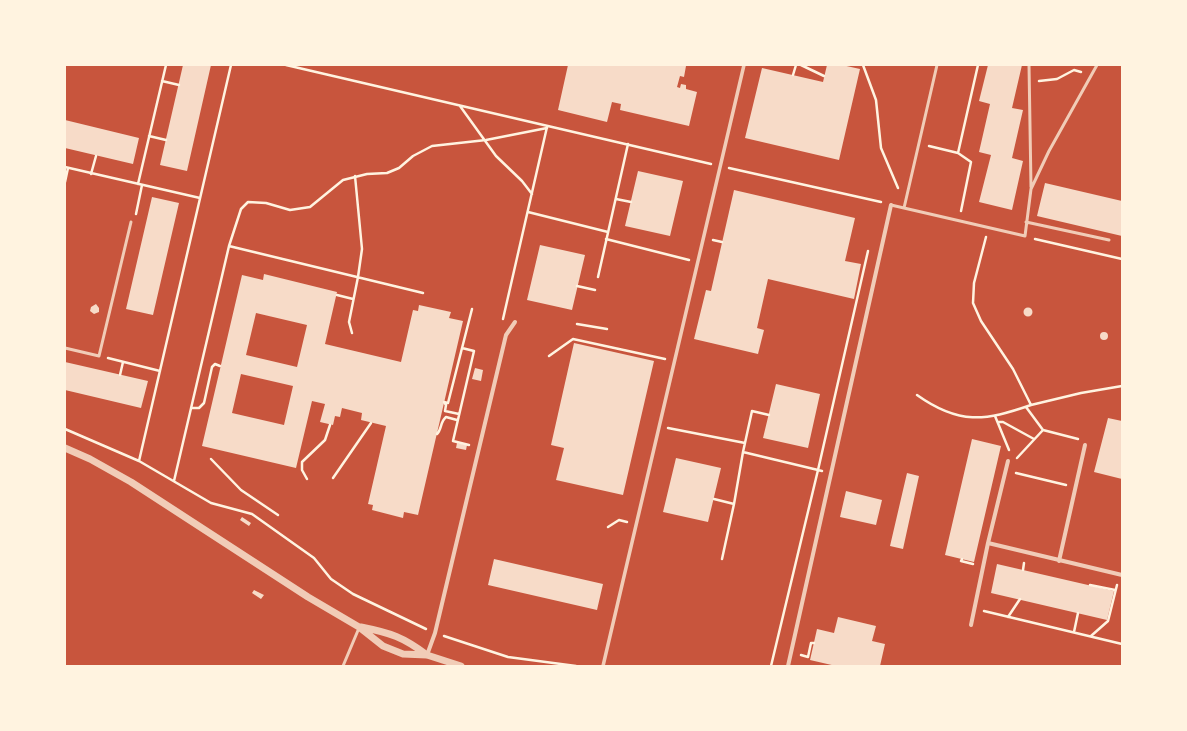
<!DOCTYPE html>
<html>
<head>
<meta charset="utf-8">
<style>
	body { margin:0 }
	#map { position:relative; width:1187px; height:731px; overflow:hidden; background:#c8553d; font-family:Quicksand,sans-serif }
	canvas { display:block }
	.frame { position:absolute; inset:0; border:66px solid #fff3e0; pointer-events:none }
</style>
</head>
<body>
<div id="map">
<canvas width="1187" height="731"></canvas>
<div class="frame"></div>
</div>
<script>
const ctx = document.querySelector('canvas').getContext('2d');
ctx.lineJoin = 'round';
function fillPath(path, color) { ctx.fillStyle = color; ctx.fill(path, 'evenodd'); }
function stroke(path, color, width, dash) { ctx.strokeStyle = color; ctx.lineWidth = width; ctx.lineCap = dash ? 'butt' : 'round'; ctx.setLineDash(dash || []); ctx.stroke(path); }
fillPath(new Path2D(`
	M 183,65 L 211,65 L 187,171 L 160,165 Z
	M 568,65 L 686,66 L 684,77 L 680,76 L 677,87 L 680,88 L 681,84 L 686,85 L 686,89 L 697,92 L 689,126 L 620,110 L 621,104 L 612,102 L 607,122 L 558,110 Z
	M 827,65 L 842,65 L 860,69 L 839,160 L 745,138 L 762,68 L 823,82 Z
	M 988,65 L 1022,65 L 1012,108 L 1023,110 L 1012,158 L 1023,161 L 1012,210 L 979,202 L 991,155 L 979,152 L 990,104 L 979,101 Z
	M 65,120 L 139,138 L 133,164 L 65,148 Z
	M 638,171 L 683,181 L 670,236 L 625,226 Z
	M 1045,183 L 1122,201 L 1122,236 L 1037,216 Z
	M 734,190 L 855,218 L 845,261 L 861,264 L 854,299 L 768,279 L 757,328 L 764,330 L 758,354 L 694,339 L 706,290 L 711,291 Z
	M 152,197 L 179,203 L 153,315 L 126,309 Z
	M 540,245 L 585,255 L 572,310 L 527,300 Z
	M 264,274 L 337,292 L 325,344 L 401,362 L 413,310 L 418,311 L 419,305 L 451,312 L 449,318 L 463,321 L 418,515 L 404,512 L 403,518 L 372,510 L 373,505 L 368,504 L 386,426 L 361,420 L 362,413 L 342,408 L 340,417 L 335,416 L 333,425 L 320,422 L 325,404 L 312,401 L 296,468 L 202,446 L 242,275 L 263,280 ZM 256,313 L 307,325 L 297,367 L 246,355 ZM 241,374 L 293,386 L 284,425 L 232,413 Z
	M 96,304 L 99,308 L 99,312 L 94,314 L 90,311 L 91,307 Z
	M1023.5 312a4.5 4.5 0 1 1 9 0a4.5 4.5 0 1 1-9 0Z
	M1100 336a4 4 0 1 1 8 0a4 4 0 1 1-8 0Z
	M 574,343 L 654,361 L 623,495 L 556,480 L 564,448 L 551,445 Z
	M 65,362 L 148,381 L 141,408 L 65,390 Z
	M 475,368 L 483,370 L 481,381 L 472,379 Z
	M 776,384 L 820,394 L 808,448 L 763,438 Z
	M 1108,418 L 1122,421 L 1122,479 L 1094,472 Z
	M 972,439 L 1001,446 L 974,562 L 945,555 Z
	M 457,443 L 467,445 L 466,450 L 456,448 Z
	M 676,458 L 721,468 L 708,522 L 663,512 Z
	M 907,473 L 919,476 L 903,549 L 890,546 Z
	M 846,491 L 882,500 L 876,525 L 840,517 Z
	M 242,517 L 251,523 L 249,526 L 240,520 Z
	M 494,559 L 603,584 L 597,610 L 488,585 Z
	M 997,564 L 1114,591 L 1107,620 L 991,593 Z
	M 254,590 L 264,595 L 261,599 L 252,593 Z
	M 838,617 L 876,626 L 872,641 L 885,644 L 880,666 L 836,666 L 810,660 L 817,629 L 834,633 Z`), '#f7dbc8');
stroke(new Path2D(`
	M 286,65 L 711,164
	M 801,65 L 824,76
	M 863,65 L 876,100 L 881,148 L 898,188
	M 793,75 L 796,65
	M 162,81 L 179,85
	M 1039,81 L 1057,79 L 1074,70 L 1081,72
	M 460,106 L 496,156 L 522,181 L 532,194
	M 149,136 L 166,140
	M 929,146 L 958,153
	M 65,167 L 200,198
	M 729,168 L 881,202
	M 91,174 L 96,156
	M 65,182 L 68,168
	M 138,184 L 166,65
	M 616,199 L 631,202
	M 961,211 L 971,162 L 958,153 L 978,65
	M 528,212 L 608,232
	M 136,214 L 142,185
	M 986,237 L 974,283 L 973,303 L 981,321 L 1013,369 L 1031,405 L 1081,393 L 1122,386
	M 606,239 L 689,260
	M 1035,239 L 1122,259
	M 713,240 L 722,242
	M 229,246 L 241,209 L 248,202 L 266,203 L 290,210 L 310,207 L 343,180 L 367,174 L 387,173 L 399,168 L 413,156 L 432,146 L 486,140 L 547,128
	M 598,277 L 628,144
	M 577,286 L 595,290
	M 337,295 L 353,299
	M 503,319 L 547,127
	M 577,324 L 607,329
	M 352,333 L 349,322 L 358,277 L 362,249 L 355,176
	M 462,348 L 474,351 L 453,441 L 469,445
	M 549,356 L 573,339 L 665,359
	M 108,358 L 160,371
	M 120,375 L 123,362
	M 917,395 C 959,425 985,421 1031,405
	M 1026,407 L 1043,430
	M 191,408 L 199,408 L 204,403 L 212,367 L 215,364 L 220,366
	M 459,414 L 445,411 L 446,405 L 444,402 L 448,403 L 472,309
	M 995,416 L 1009,450
	M 998,422 L 1003,422 L 1034,439
	M 668,428 L 745,443
	M 65,429 L 139,461 L 211,503 L 252,514 L 314,558 L 331,579 L 353,594 L 426,629
	M 437,434 C 442,429 440,422 446,417 L 457,420
	M 743,452 L 818,470 L 771,666
	M 1017,458 L 1043,430 L 1078,439
	M 211,459 L 241,490 L 278,515
	M 139,461 L 231,65
	M 822,471 L 818,470 L 868,251
	M 1016,473 L 1066,485
	M 333,478 L 371,423
	M 307,479 L 302,470 L 302,462 L 325,440 L 330,425
	M 174,481 L 229,246 L 423,293
	M 714,499 L 734,504 L 722,559
	M 734,504 L 743,452 L 752,411 L 769,415
	M 608,527 L 619,520 L 627,522
	M 962,559 L 961,561 L 973,564
	M 1023,570 L 1024,563
	M 1090,585 L 1115,590
	M 984,611 L 1122,644
	M 1008,617 L 1020,599
	M 1074,632 L 1078,613
	M 444,636 L 508,657 L 576,666
	M 1091,636 L 1108,621 L 1117,585
	M 801,655 L 808,657 L 811,643 L 814,643`), '#fff3e0', 2.5);
stroke(new Path2D(`
	M 1029,65 L 1031,187
	M 891,205 L 1025,236 L 1031,189 L 1049,151 L 1097,65
	M 904,208 L 937,65
	M 1026,222 L 1109,240
	M 65,348 L 99,356 L 131,222
	M 343,666 L 359,628`), '#f1ccb7', 3);
stroke(new Path2D(`
	M 603,666 L 744,65`), '#f1ccb7', 3.5);
stroke(new Path2D(`
	M 1008,461 L 988,543 L 1122,575
	M 1059,561 L 1085,445
	M 971,625 L 988,543
	M 427,655 L 435,633 L 506,335 L 515,322
	M 788,666 L 891,205`), '#f1ccb7', 4);
stroke(new Path2D(`
	M 65,448 L 90,459 L 131,482 L 308,597 L 359,627 L 383,646 L 403,654 L 427,655 L 461,666
	M 361,627 C 391,633 403,637 427,655`), '#f1ccb7', 7);
</script>
</body>
</html>
